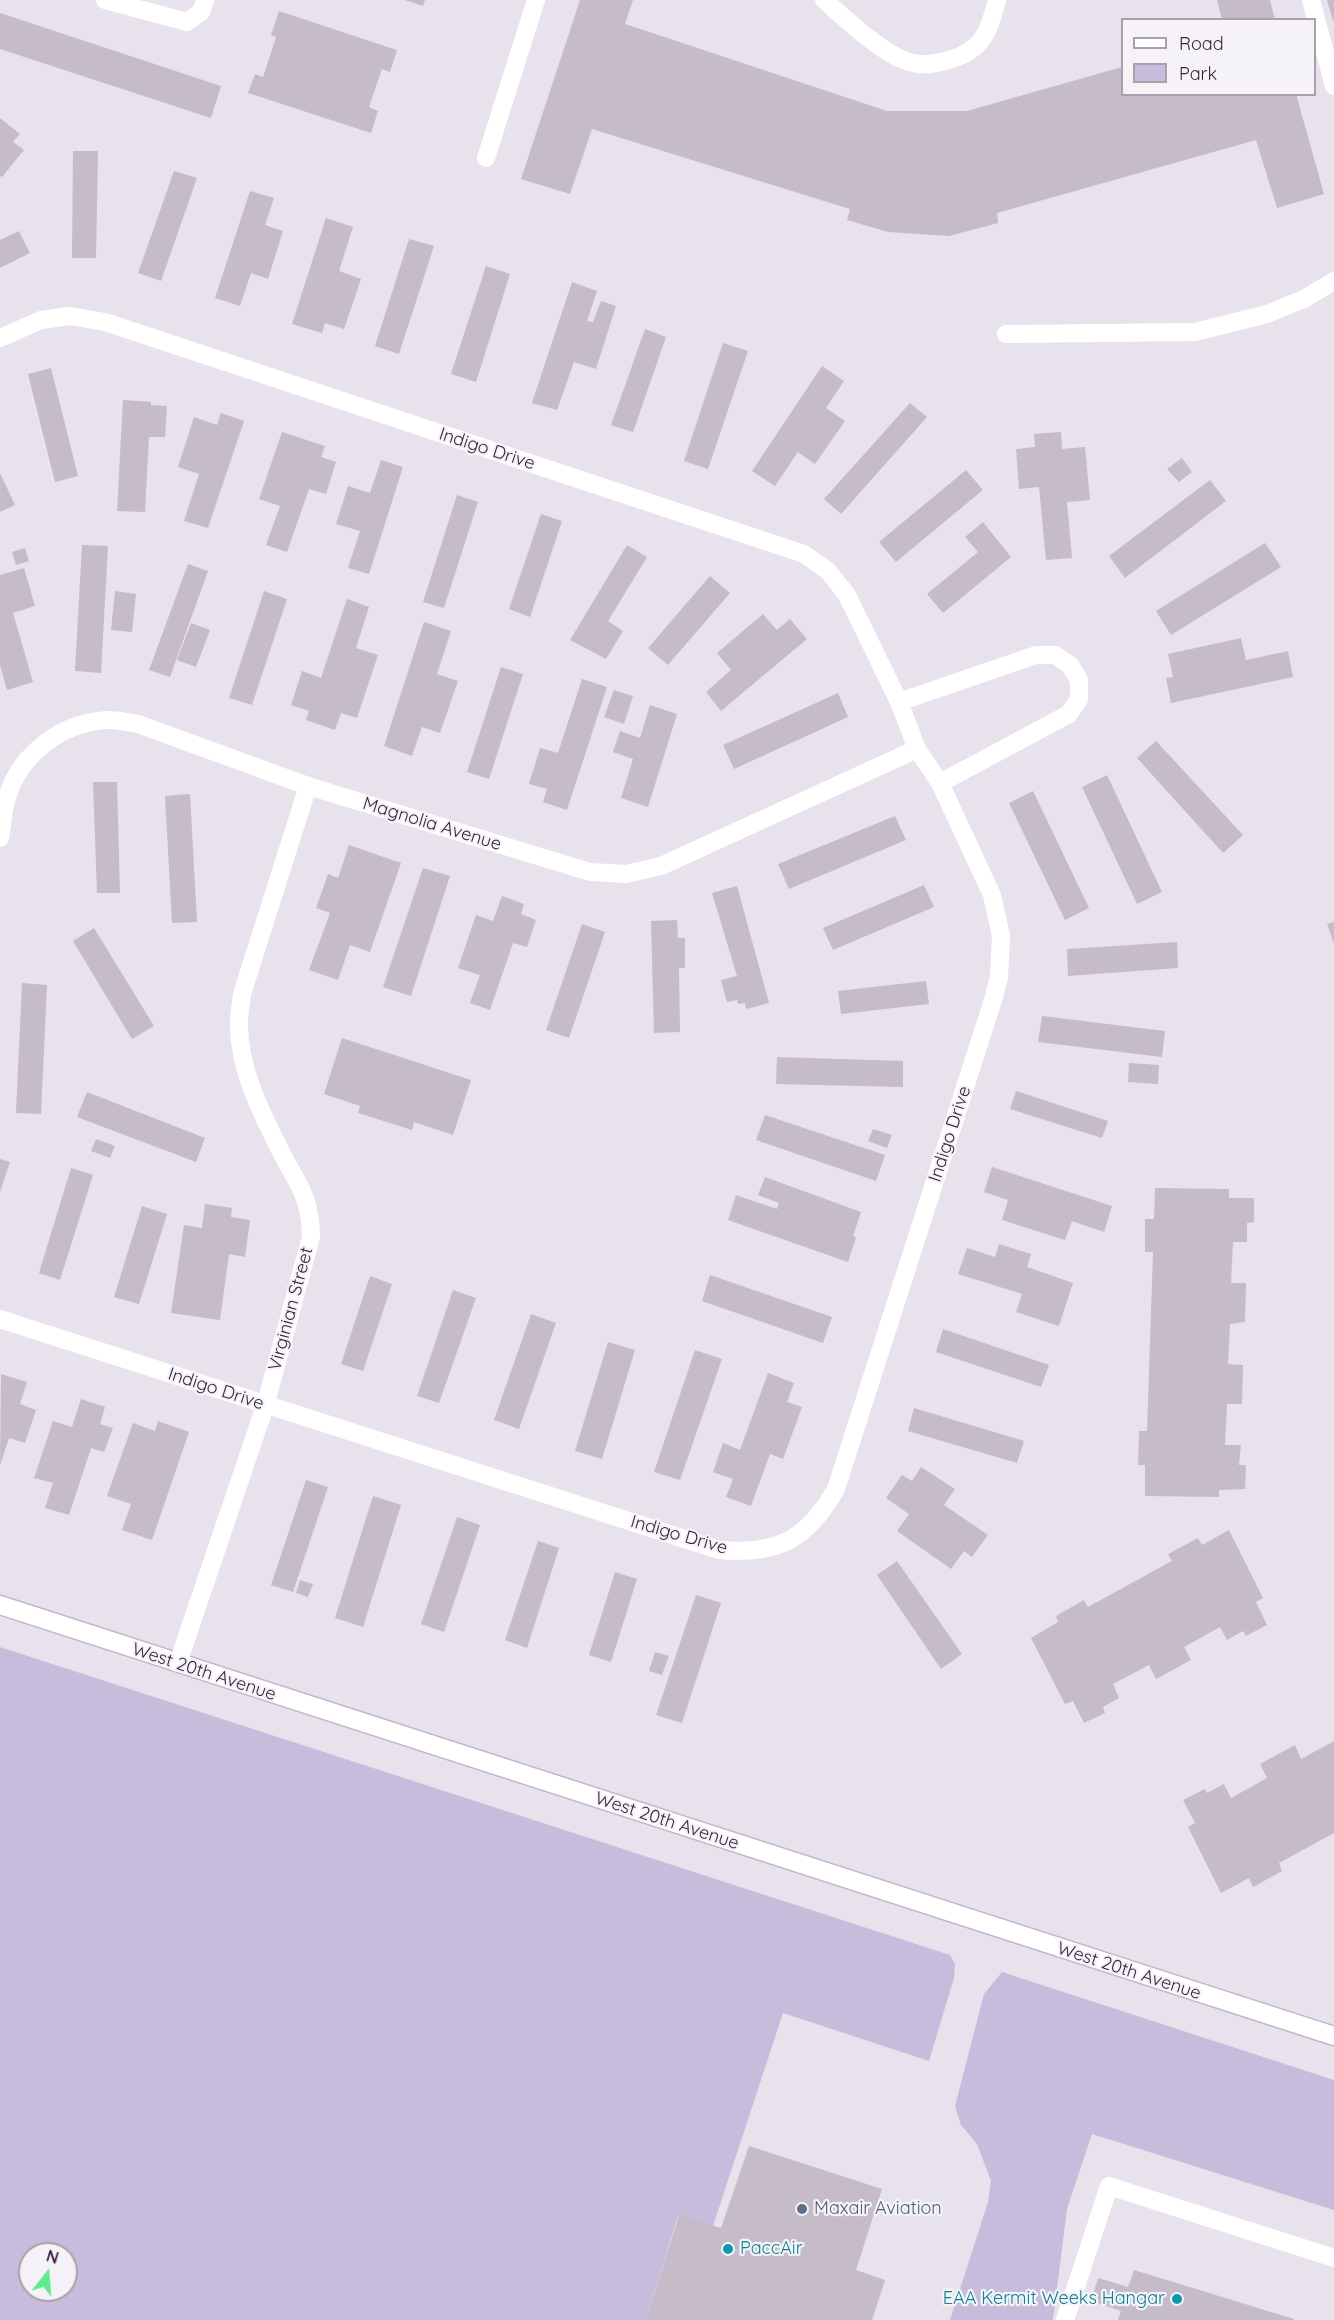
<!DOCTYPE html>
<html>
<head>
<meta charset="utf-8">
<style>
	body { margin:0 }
	#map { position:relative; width:1334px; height:2320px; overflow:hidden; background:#e8e2ec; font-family:Quicksand,sans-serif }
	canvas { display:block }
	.legend { position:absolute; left:1121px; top:18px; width:195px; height:78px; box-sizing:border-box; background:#f6f3f8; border:2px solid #aaa0ad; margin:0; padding:8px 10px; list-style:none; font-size:18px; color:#37233c }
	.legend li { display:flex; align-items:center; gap:12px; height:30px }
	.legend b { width:30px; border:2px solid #aaa0ad }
	.north { position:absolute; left:18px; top:2242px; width:60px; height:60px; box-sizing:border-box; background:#f6f3f8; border:2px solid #aaa0ad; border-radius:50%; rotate:17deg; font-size:16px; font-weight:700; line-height:24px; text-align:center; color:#37233c }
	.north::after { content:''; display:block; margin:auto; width:21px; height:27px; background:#61eb8f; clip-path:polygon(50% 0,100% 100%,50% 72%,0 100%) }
</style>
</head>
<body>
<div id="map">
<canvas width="1334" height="2320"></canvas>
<ul class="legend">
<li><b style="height:8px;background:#fff"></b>Road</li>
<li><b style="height:16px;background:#c8bcdc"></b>Park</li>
</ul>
<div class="north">N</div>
</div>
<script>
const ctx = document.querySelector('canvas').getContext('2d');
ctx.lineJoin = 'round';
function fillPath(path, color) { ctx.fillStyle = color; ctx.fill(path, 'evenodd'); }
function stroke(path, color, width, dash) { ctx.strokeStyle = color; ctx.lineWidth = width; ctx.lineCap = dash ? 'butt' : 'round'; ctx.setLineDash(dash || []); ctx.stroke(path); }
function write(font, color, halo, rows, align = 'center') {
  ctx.font = font + ' Quicksand,sans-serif'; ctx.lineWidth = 4.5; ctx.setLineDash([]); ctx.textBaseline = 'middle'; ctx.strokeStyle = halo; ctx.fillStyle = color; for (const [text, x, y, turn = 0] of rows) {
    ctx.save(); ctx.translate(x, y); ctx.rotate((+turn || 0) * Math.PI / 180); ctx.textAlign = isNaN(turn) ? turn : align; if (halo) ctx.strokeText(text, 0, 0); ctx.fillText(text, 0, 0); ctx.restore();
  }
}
fillPath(new Path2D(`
	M 0,1647 L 950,1955 L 955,1964 L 954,1978 L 929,2061 L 783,2013 L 713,2226 L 678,2216 L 646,2320 L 0,2320 ZM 30,2254 L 66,2254 L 66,2290 L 30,2290 Z
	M 1002,1972 L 1334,2080 L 1334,2210 L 1092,2134 L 1067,2209 L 1053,2320 L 950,2320 L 988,2202 L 991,2181 L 977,2144 L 961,2125 L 955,2106 L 984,1994 Z`), '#c8bcdc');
fillPath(new Path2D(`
	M 405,0 L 425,0 L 423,6 Z
	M 580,0 L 633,0 L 625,24 L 887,111 L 967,111 L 1122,67 L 1122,94 L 1296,94 L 1324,194 L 1277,208 L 1256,140 L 997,213 L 998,223 L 949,236 L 888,232 L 847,220 L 850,209 L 592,129 L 570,194 L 521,179 Z
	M 1217,0 L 1270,0 L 1275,20 L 1222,20 Z
	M 1327,0 L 1334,0 L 1334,21 L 1333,21 Z
	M 279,11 L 397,50 L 390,72 L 382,69 L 369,107 L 378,111 L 371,133 L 248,93 L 255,74 L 263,77 L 276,37 L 271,35 Z
	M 0,13 L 221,86 L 211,118 L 0,49 Z
	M 0,118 L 20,134 L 13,142 L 24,150 L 2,177 L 0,176 Z
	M 73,151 L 98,151 L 96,258 L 72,258 Z
	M 174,171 L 197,178 L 161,281 L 138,273 Z
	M 250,191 L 274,198 L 265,225 L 283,231 L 268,279 L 251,273 L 240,306 L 215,298 Z
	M 326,218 L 353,227 L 339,271 L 361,279 L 344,329 L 325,323 L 322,333 L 292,324 Z
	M 19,231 L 30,253 L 0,268 L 0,240 Z
	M 409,239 L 434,246 L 399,354 L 375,346 Z
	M 486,266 L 510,274 L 476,382 L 451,374 Z
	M 572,282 L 597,291 L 587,321 L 593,322 L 601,301 L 616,306 L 596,369 L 574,362 L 557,410 L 532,403 Z
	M 645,329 L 666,337 L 633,432 L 611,425 Z
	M 723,343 L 748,351 L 708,469 L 684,461 Z
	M 822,366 L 844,381 L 826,408 L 845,421 L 815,464 L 798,452 L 775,486 L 752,471 Z
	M 51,368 L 78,476 L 55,482 L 28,374 Z
	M 123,400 L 151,402 L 151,405 L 167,406 L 165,437 L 149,437 L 145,512 L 117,511 Z
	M 910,403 L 927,417 L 841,514 L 824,499 Z
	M 221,413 L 244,421 L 208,528 L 184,521 L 199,474 L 178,467 L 194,417 L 217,425 Z
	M 282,432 L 325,446 L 321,457 L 336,462 L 326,494 L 309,489 L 287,552 L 266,545 L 280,506 L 259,499 Z
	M 1061,432 L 1062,449 L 1085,447 L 1090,500 L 1067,502 L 1072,558 L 1046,560 L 1039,487 L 1019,489 L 1016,449 L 1035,447 L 1034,434 Z
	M 1182,458 L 1192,472 L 1179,482 L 1167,469 Z
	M 381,460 L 403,467 L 369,574 L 348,568 L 360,531 L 336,524 L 348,486 L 370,493 Z
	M 966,470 L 983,490 L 896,562 L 879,542 Z
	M 0,473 L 15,505 L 0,512 Z
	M 1210,480 L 1226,501 L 1125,578 L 1109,556 Z
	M 457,495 L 478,502 L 444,608 L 423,602 Z
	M 541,514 L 562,521 L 530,617 L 509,609 Z
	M 983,522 L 1011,557 L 943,613 L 927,594 L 978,552 L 965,537 Z
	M 1265,543 L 1281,567 L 1171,635 L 1156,611 Z
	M 82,545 L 108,546 L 101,673 L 75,671 Z
	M 627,545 L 647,557 L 608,621 L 623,631 L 606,659 L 570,640 Z
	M 25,548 L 29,561 L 16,565 L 12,552 Z
	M 188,564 L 208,571 L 170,677 L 149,670 Z
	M 24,568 L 35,606 L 13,613 L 33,682 L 7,690 L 0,665 L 0,575 Z
	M 710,576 L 730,593 L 668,665 L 648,648 Z
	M 115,591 L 136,594 L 132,632 L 111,630 Z
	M 264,591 L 287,599 L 252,705 L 229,698 Z
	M 347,599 L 369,607 L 356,648 L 378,655 L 357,718 L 341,713 L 335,730 L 306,720 L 309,711 L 291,705 L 302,671 L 321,678 Z
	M 763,614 L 777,630 L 790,619 L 807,639 L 721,711 L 706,692 L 731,670 L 717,653 Z
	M 424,622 L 451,631 L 437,674 L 458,681 L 440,733 L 422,727 L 412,756 L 384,746 Z
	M 191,623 L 210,630 L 196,667 L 177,660 Z
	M 1241,638 L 1246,660 L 1288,651 L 1293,677 L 1171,703 L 1166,678 L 1173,677 L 1168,654 Z
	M 501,667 L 523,674 L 489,779 L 467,772 Z
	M 582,679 L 607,687 L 567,810 L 543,802 L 547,789 L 529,784 L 540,748 L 558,753 Z
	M 614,690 L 633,696 L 624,724 L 604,717 Z
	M 838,693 L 848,717 L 734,769 L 723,745 Z
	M 650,705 L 677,714 L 648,807 L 621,798 L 633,759 L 613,752 L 620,731 L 640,738 Z
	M 1156,741 L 1243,835 L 1223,853 L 1137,758 Z
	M 1107,775 L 1162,892 L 1137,904 L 1082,787 Z
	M 93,782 L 117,782 L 120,893 L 97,893 Z
	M 1033,791 L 1089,908 L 1065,920 L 1009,803 Z
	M 190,794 L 197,922 L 172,923 L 165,796 Z
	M 895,816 L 906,840 L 789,889 L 778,864 Z
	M 349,845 L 401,863 L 370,952 L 350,945 L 338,980 L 309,970 L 330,913 L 316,908 L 328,874 L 338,878 Z
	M 423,868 L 450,876 L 411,996 L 383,987 Z
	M 924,885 L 934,907 L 833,950 L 823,928 Z
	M 737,886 L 769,1003 L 746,1009 L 745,1003 L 738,1004 L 737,1000 L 727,1002 L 721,980 L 737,976 L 712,893 Z
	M 502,896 L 524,904 L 521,914 L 536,920 L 527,947 L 513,943 L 490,1010 L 470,1003 L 480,975 L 458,968 L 476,915 L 493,921 Z
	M 677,920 L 678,938 L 685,938 L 685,968 L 679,968 L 680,1032 L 654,1033 L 651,921 Z
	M 1334,922 L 1334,944 L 1327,924 Z
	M 582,924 L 605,932 L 569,1038 L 546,1030 Z
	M 94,928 L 154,1026 L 132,1039 L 73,941 Z
	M 1177,942 L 1178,968 L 1068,976 L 1067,949 Z
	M 926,981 L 929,1004 L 841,1014 L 838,991 Z
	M 22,983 L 47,985 L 41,1114 L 16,1113 Z
	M 1042,1016 L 1165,1031 L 1162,1057 L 1038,1042 Z
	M 342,1038 L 471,1080 L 453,1135 L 414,1122 L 412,1130 L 358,1113 L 360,1106 L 324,1094 Z
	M 777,1057 L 903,1061 L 903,1087 L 776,1084 Z
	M 1129,1063 L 1159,1065 L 1158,1084 L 1128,1082 Z
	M 1016,1091 L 1108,1121 L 1102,1138 L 1010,1109 Z
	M 87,1092 L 205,1138 L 196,1162 L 77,1117 Z
	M 765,1115 L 885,1155 L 876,1181 L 756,1140 Z
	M 873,1129 L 892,1135 L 887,1148 L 868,1141 Z
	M 96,1139 L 115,1146 L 110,1158 L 91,1151 Z
	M 0,1159 L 10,1162 L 0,1192 Z
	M 992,1167 L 1112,1206 L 1104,1232 L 1072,1221 L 1065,1240 L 1002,1220 L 1008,1200 L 984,1192 Z
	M 71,1168 L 93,1175 L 60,1280 L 39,1273 Z
	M 765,1177 L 861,1212 L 853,1236 L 856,1237 L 848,1262 L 728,1220 L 736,1195 L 777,1209 L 779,1203 L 758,1195 Z
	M 1155,1188 L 1229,1189 L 1229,1198 L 1254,1198 L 1254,1222 L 1247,1223 L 1247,1242 L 1233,1242 L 1231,1283 L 1246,1283 L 1245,1322 L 1230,1324 L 1228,1364 L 1243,1365 L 1242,1404 L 1227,1404 L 1225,1445 L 1241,1445 L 1239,1465 L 1246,1465 L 1245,1489 L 1219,1490 L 1219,1497 L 1145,1496 L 1145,1465 L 1138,1465 L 1139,1431 L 1147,1431 L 1153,1252 L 1145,1252 L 1145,1219 L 1154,1219 Z
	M 205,1204 L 232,1208 L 231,1217 L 250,1220 L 245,1257 L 229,1254 L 220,1320 L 171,1313 L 184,1225 L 202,1228 Z
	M 142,1206 L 167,1214 L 139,1304 L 114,1297 Z
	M 999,1244 L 1031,1254 L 1027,1267 L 1073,1283 L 1059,1326 L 1016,1312 L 1022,1294 L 958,1274 L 967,1248 L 995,1257 Z
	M 710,1275 L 832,1317 L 823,1343 L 702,1301 Z
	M 370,1276 L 392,1284 L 363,1371 L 341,1364 Z
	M 453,1290 L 476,1298 L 439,1403 L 417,1396 Z
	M 531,1314 L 556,1323 L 519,1429 L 494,1420 Z
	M 943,1329 L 1049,1365 L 1041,1387 L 936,1352 Z
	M 608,1342 L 635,1350 L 602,1459 L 575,1451 Z
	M 695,1350 L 722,1359 L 680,1480 L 654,1472 Z
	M 768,1373 L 794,1383 L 787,1402 L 802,1407 L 783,1459 L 770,1454 L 751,1506 L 726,1497 L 733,1479 L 713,1472 L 723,1443 L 740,1450 Z
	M 1,1374 L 27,1382 L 20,1404 L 36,1410 L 25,1443 L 9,1438 L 0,1465 Z
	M 81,1399 L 105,1407 L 100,1424 L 113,1428 L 104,1452 L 91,1448 L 69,1515 L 45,1508 L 53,1483 L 34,1478 L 53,1421 L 72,1427 Z
	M 914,1408 L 1024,1441 L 1017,1463 L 908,1431 Z
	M 158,1421 L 189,1432 L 152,1540 L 122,1530 L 131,1504 L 107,1496 L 133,1423 L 155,1431 Z
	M 921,1467 L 955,1489 L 944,1505 L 988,1535 L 972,1557 L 964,1551 L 951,1569 L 897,1531 L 909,1514 L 886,1498 L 902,1475 L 912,1481 Z
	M 306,1480 L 328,1487 L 293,1592 L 271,1585 Z
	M 373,1496 L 401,1505 L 363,1627 L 335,1618 Z
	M 457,1517 L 480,1525 L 444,1632 L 421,1624 Z
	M 1229,1530 L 1263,1598 L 1256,1602 L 1267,1625 L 1246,1636 L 1243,1631 L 1227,1640 L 1220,1627 L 1184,1647 L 1191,1660 L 1156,1679 L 1149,1665 L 1113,1684 L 1119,1698 L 1103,1707 L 1105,1713 L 1084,1723 L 1073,1701 L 1065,1704 L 1031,1638 L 1058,1622 L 1056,1616 L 1084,1600 L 1088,1607 L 1172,1561 L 1168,1554 L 1198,1538 L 1202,1545 Z
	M 538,1541 L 559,1548 L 527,1648 L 505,1640 Z
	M 897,1561 L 962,1654 L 941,1669 L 877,1575 Z
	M 615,1572 L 637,1579 L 611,1662 L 589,1655 Z
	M 300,1580 L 313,1584 L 308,1597 L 296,1593 Z
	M 696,1595 L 721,1603 L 682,1723 L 656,1715 Z
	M 655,1652 L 669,1656 L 662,1675 L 649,1671 Z
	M 1334,1741 L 1334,1833 L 1279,1863 L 1282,1871 L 1253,1887 L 1249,1878 L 1221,1893 L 1188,1827 L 1195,1823 L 1183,1800 L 1205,1789 L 1207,1793 L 1224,1784 L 1231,1798 L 1267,1778 L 1260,1764 L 1295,1745 L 1301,1759 Z
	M 749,2146 L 882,2189 L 856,2270 L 885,2280 L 872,2320 L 646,2320 L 679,2215 L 721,2228 Z
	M 1134,2270 L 1294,2319 L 1294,2320 L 1118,2320 L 1121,2311 L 1091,2301 L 1098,2278 L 1128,2287 Z`), '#c5bbc9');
const secondary = new Path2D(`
	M 0,1605 L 1334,2036`);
stroke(secondary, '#c5b6cb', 21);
stroke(new Path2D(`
	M 105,0 L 187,22 L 201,12 L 205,0
	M 824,0 C 845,18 886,58 913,63 C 925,66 937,63 949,60 C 984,49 988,33 997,0
	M 1311,0 L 1334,86
	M 486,158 L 536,0
	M 1006,334 L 1195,332 L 1267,314 L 1304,299 L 1334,281
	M 1065,2320 L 1109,2186 L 1334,2258`), '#fff', 18);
stroke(new Path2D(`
	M 0,338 L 41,320 L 70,316 L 105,322 L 804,554 L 828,571 L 847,595 L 899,702 L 917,749 L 940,783 L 992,895 L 1001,936 L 999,977 L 994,997 L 836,1489 C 807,1540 777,1555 719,1550 L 0,1319
	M 899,702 L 1036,655 L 1055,655 L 1070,665 L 1079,680 L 1079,699 L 1069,714 L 940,783
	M 0,838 C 2,826 3,813 6,801 C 18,755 62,721 110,720 C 119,720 129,723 138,724 L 308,786 L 590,872 L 626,874 L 661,866 L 917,749
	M 178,1663 L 265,1406 L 311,1237 C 310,1195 299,1187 281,1152 C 261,1112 238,1068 239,1022 C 239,1013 241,1003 242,994 L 308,786`), '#fff', 18);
stroke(secondary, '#fff', 18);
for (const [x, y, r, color] of [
	[802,2209,6,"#5c6f8a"],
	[728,2249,6,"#0f9aa8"],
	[1177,2299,6,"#0f9aa8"]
]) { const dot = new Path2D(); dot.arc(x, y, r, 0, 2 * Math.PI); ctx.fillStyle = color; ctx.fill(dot); stroke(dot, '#f6f3f8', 2); }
write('18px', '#37233c', '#f6f3f8', [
	["Indigo Drive",487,449,18],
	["Magnolia Avenue",432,824,17],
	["Indigo Drive",950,1134,-72],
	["Virginian Street",291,1309,-75],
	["Indigo Drive",216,1389,18],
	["Indigo Drive",679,1535,16],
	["West 20th Avenue",204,1672,18],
	["West 20th Avenue",667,1821,18],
	["West 20th Avenue",1129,1971,18]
]);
write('18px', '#4e5e75', '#f6f3f8', [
	["Maxair Aviation",814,2209]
], 'left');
write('18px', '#0d838f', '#f6f3f8', [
	["PaccAir",740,2249],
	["EAA Kermit Weeks Hangar",1165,2299,"right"]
], 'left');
</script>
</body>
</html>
